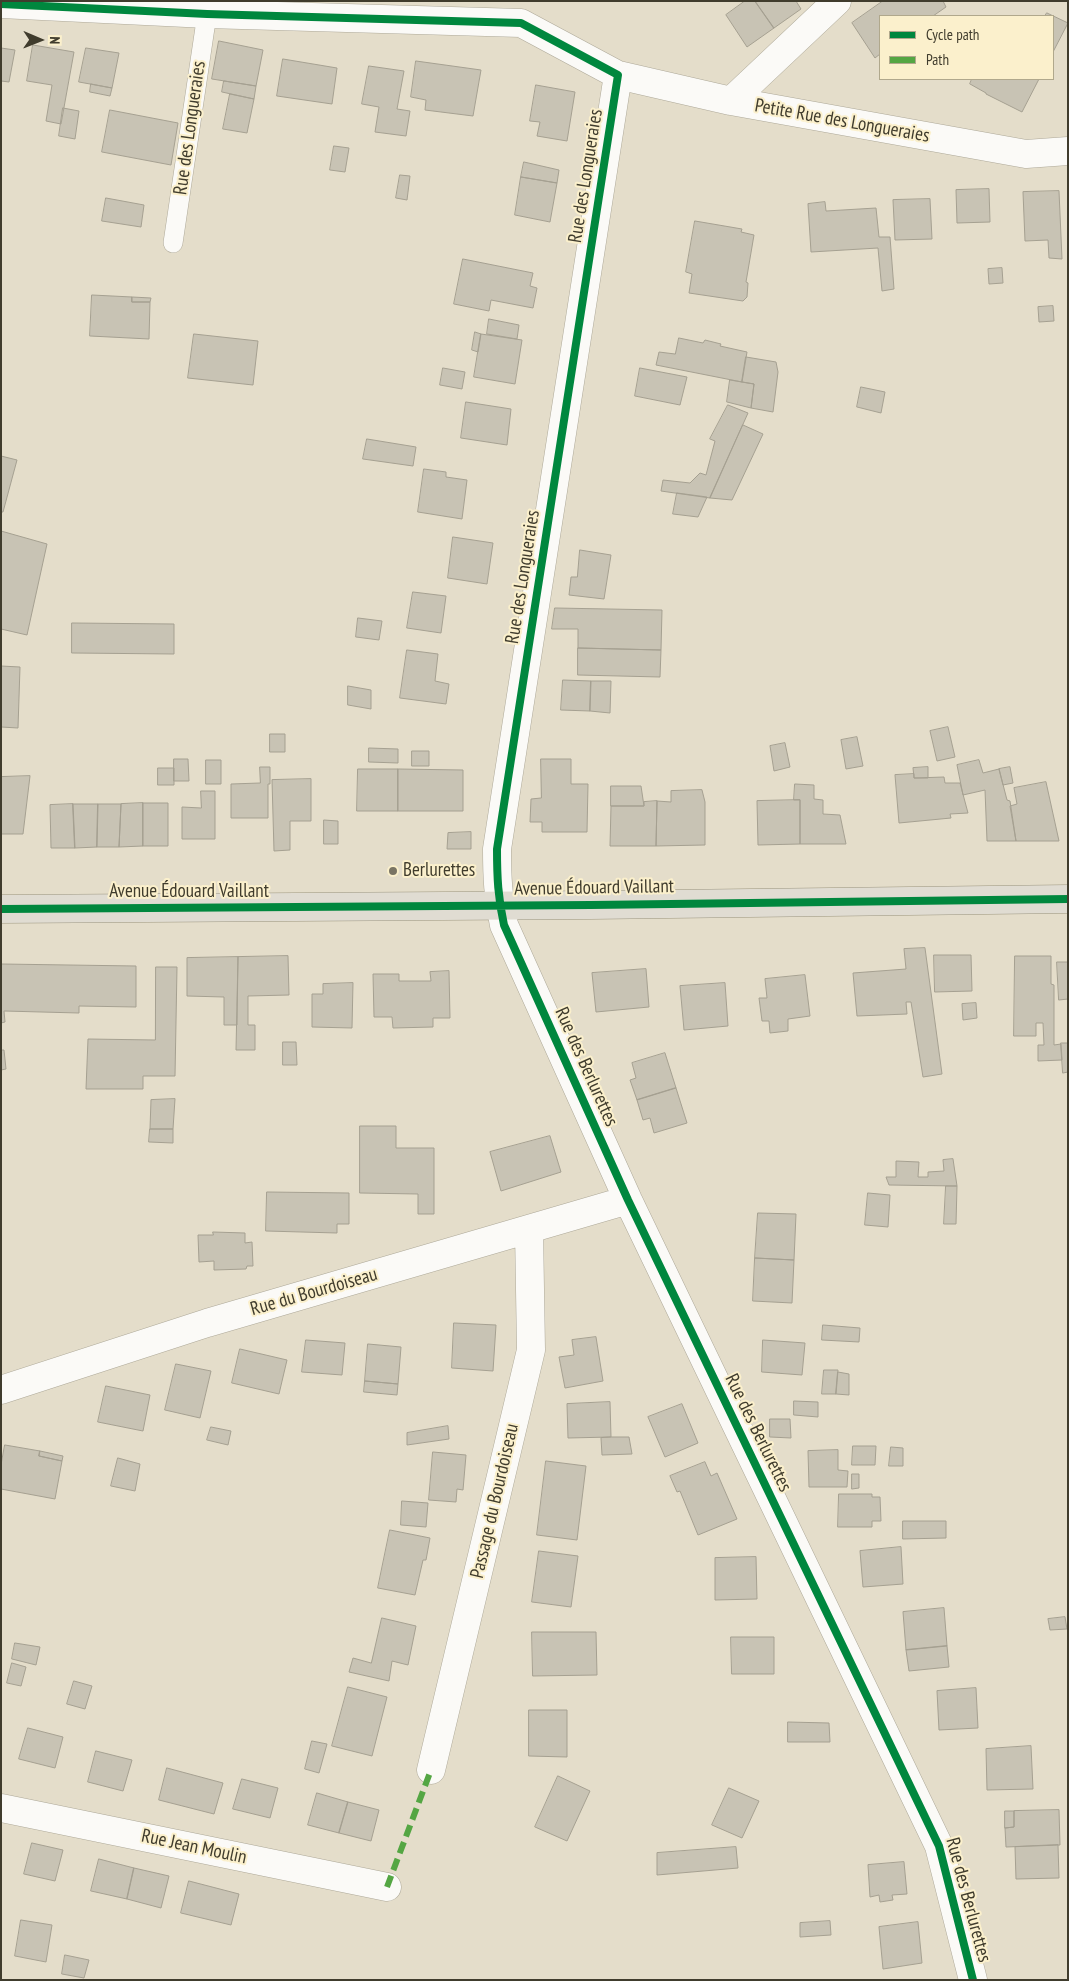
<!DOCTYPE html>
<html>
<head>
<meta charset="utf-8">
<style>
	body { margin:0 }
	#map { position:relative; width:1069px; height:1981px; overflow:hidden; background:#e4ddca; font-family:"PT Sans Narrow",sans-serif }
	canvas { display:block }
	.frame { position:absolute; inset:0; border:2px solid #403c2d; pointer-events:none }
	.legend { position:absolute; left:879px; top:15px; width:175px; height:65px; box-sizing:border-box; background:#fbf0cc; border:1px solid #b0a88c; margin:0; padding:6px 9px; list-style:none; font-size:15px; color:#403c2d }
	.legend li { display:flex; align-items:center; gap:10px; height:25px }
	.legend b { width:25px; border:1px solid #b0a88c }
	.north { position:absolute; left:15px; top:15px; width:50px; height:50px; -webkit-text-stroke:4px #fbf0cc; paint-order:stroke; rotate:91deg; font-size:14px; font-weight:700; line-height:20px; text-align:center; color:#403c2d }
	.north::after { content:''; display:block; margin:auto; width:18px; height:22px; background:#403c2d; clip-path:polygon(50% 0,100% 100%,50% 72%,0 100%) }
</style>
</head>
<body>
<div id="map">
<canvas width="1069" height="1981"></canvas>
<div class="frame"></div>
<ul class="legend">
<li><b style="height:6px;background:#00873e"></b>Cycle path</li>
<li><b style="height:6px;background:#54a643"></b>Path</li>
</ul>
<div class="north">N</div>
</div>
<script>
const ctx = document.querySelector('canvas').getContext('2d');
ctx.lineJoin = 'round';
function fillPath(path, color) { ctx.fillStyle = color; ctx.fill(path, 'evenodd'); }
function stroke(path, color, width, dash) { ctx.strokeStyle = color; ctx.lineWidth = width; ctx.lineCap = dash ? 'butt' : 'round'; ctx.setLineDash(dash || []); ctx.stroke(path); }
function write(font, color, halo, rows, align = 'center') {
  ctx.font = font + ' "PT Sans Narrow",sans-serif'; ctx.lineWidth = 4; ctx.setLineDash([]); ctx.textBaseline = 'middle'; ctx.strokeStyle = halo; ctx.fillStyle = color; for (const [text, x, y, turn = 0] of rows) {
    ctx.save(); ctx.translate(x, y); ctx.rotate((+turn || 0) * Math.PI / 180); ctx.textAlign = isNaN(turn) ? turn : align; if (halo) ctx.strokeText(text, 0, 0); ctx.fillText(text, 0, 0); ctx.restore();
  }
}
const building = new Path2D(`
	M 745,1 L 755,1 L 774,28 L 747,47 L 726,15 Z
	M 755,1 L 796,1 L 801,9 L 774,28 Z
	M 883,1 L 943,1 L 946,7 L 933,16 L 880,16 L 880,54 L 875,58 L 852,23 Z
	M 1047,13 L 1068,23 L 1053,52 L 1053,16 L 1045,16 Z
	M 219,41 L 263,50 L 256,86 L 212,79 Z
	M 33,45 L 74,52 L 61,124 L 46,121 L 52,85 L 27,81 Z
	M 1,48 L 15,50 L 9,82 L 1,81 Z
	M 86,48 L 119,53 L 112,88 L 79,82 Z
	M 283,59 L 337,68 L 332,104 L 277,96 Z
	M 416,61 L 481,70 L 473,116 L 425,110 L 426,100 L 411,97 Z
	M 369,66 L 404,71 L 397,109 L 410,111 L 406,136 L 375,132 L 379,107 L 362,104 Z
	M 972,79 L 1039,79 L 1022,112 L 986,94 L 986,93 L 970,84 Z
	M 224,81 L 256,86 L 254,99 L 222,92 Z
	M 91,84 L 112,88 L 110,96 L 90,92 Z
	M 536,85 L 575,92 L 567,141 L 537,136 L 540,122 L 530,121 Z
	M 230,94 L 254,99 L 247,133 L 223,129 Z
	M 63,108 L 79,111 L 75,139 L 59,136 Z
	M 110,110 L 178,123 L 171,165 L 102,152 Z
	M 334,146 L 349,148 L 345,172 L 330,170 Z
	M 524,162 L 559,170 L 557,183 L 521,177 Z
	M 400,175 L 410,176 L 407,200 L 396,198 Z
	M 521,177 L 557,183 L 550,222 L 515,215 Z
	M 989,189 L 990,222 L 957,223 L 956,190 Z
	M 1059,191 L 1062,259 L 1049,258 L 1048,240 L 1025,241 L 1023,192 Z
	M 106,198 L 144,205 L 141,227 L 102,221 Z
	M 930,199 L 932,239 L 895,240 L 893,200 Z
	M 825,202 L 826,211 L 876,208 L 879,237 L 890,237 L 894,289 L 882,291 L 878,248 L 811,252 L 808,204 Z
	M 695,221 L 742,229 L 741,232 L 754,235 L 746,282 L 748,283 L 747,297 L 743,301 L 689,293 L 692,274 L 686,272 Z
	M 463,259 L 533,273 L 530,286 L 537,288 L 533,308 L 491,300 L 489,311 L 454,304 Z
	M 1002,268 L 1003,283 L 989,284 L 988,269 Z
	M 92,295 L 132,297 L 132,302 L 150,302 L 149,339 L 90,336 Z
	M 132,297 L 151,298 L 150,302 L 132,302 Z
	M 1053,306 L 1054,321 L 1039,322 L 1038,307 Z
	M 489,319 L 519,325 L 517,339 L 487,334 Z
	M 475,332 L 481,334 L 478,352 L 472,350 Z
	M 194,334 L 258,341 L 253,385 L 188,378 Z
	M 481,334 L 522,340 L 515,384 L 474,377 Z
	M 679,338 L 703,343 L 705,340 L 721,344 L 720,346 L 747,352 L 742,382 L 656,365 L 659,352 L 675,354 Z
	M 746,357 L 776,362 L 778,372 L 773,412 L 751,408 L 754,384 L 742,382 Z
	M 443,368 L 465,372 L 462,389 L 440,385 Z
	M 640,368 L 687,377 L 680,405 L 635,396 Z
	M 730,380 L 754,384 L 751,408 L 727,402 Z
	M 861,387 L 885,392 L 881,413 L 857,407 Z
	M 466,402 L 511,409 L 507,445 L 461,438 Z
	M 728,405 L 748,413 L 710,498 L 661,491 L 663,480 L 690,483 L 700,473 L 706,475 L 715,441 L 710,439 Z
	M 743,425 L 763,434 L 732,500 L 710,498 Z
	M 367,439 L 416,447 L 413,466 L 363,459 Z
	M 1,456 L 17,460 L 3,512 L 1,512 Z
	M 424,469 L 446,472 L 446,477 L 467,480 L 462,519 L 418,512 Z
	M 677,493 L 707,497 L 698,517 L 673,514 Z
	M 1,531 L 47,544 L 27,635 L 1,629 Z
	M 453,537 L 493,543 L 487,584 L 448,578 Z
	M 580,550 L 611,555 L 604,599 L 569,595 L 571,577 L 577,577 Z
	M 413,592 L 446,596 L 441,633 L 407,628 Z
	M 555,608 L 662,610 L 661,650 L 578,648 L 578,629 L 552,629 Z
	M 358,618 L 382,621 L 379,640 L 356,637 Z
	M 72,623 L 174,624 L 174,654 L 72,653 Z
	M 578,648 L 661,650 L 660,677 L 578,675 Z
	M 407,650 L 438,654 L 435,681 L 449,684 L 446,704 L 400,698 Z
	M 1,666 L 20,667 L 18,728 L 1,727 Z
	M 563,680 L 591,681 L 590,711 L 561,710 Z
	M 591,681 L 611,681 L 610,713 L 590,711 Z
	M 348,686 L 371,690 L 371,709 L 348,705 Z
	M 948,727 L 955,757 L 937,761 L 930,731 Z
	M 270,734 L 285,734 L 285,752 L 270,752 Z
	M 857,737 L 863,766 L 846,769 L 841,740 Z
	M 785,743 L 790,767 L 774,771 L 770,746 Z
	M 369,748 L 398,749 L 398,763 L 369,762 Z
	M 412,751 L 429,751 L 429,766 L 412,766 Z
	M 174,759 L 188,759 L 189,781 L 174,781 Z
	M 541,759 L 571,759 L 571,784 L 588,784 L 587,832 L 542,832 L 542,822 L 530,822 L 531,799 L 541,798 Z
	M 206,760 L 221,760 L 221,784 L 206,784 Z
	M 979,760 L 983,773 L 999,769 L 1007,800 L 1010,801 L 1016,841 L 987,841 L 985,790 L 963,795 L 957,765 Z
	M 260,767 L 270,767 L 270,784 L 268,784 L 268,818 L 231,818 L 231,784 L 260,783 Z
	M 928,767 L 928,778 L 914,778 L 913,768 Z
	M 1010,767 L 1013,783 L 1003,785 L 999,769 Z
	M 158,768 L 174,768 L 174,785 L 158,785 Z
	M 358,769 L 398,769 L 398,811 L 357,811 Z
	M 398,769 L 463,770 L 463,811 L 398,811 Z
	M 914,774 L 914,778 L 944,777 L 945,783 L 960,783 L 968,813 L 950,814 L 951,818 L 899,823 L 895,775 Z
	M 30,776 L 23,834 L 1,834 L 1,777 Z
	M 311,779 L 311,821 L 290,821 L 290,850 L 274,851 L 272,780 Z
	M 1046,782 L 1059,841 L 1016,841 L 1010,806 L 1017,804 L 1014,788 Z
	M 795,784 L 814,785 L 814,799 L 823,800 L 823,814 L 840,815 L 846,844 L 800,844 L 800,800 L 794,800 Z
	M 611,786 L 641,786 L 644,806 L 611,806 Z
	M 702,790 L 705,802 L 705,845 L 656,846 L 657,801 L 671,802 L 671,791 Z
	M 201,791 L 215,791 L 215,839 L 182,839 L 182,807 L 201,808 Z
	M 800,800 L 800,844 L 758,845 L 757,801 Z
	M 657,801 L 656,846 L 610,846 L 611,806 L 644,806 L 644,802 Z
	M 143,803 L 168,803 L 168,846 L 143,846 Z
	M 143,803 L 143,846 L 119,847 L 121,804 Z
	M 73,804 L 75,848 L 51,848 L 50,805 Z
	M 73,804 L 98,804 L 97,847 L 75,848 Z
	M 98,804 L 121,804 L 119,847 L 97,847 Z
	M 324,820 L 338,821 L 338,844 L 324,844 Z
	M 471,832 L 471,849 L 447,849 L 448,833 Z
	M 925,948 L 942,1074 L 923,1077 L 911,1002 L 906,1002 L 907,1014 L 857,1016 L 853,973 L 906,969 L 904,949 Z
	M 934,955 L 971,955 L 972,991 L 935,992 Z
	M 288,956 L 289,995 L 248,996 L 248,1025 L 255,1025 L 255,1050 L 236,1050 L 238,957 Z
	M 1015,956 L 1051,956 L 1051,984 L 1054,985 L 1054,1045 L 1061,1044 L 1062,1060 L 1038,1061 L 1038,1045 L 1044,1045 L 1043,1023 L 1036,1023 L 1036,1036 L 1014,1036 Z
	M 238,957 L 237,1025 L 224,1025 L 224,997 L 187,996 L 187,958 Z
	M 1057,962 L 1068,962 L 1068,999 L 1059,1000 Z
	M 1,964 L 136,966 L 136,1007 L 79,1006 L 79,1013 L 4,1011 L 5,1022 L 1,1023 Z
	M 156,967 L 177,967 L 175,1076 L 143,1076 L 143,1089 L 86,1089 L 88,1039 L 155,1040 Z
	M 646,969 L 649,1007 L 596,1012 L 592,973 Z
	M 449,971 L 450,1018 L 433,1018 L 433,1027 L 393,1028 L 392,1017 L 374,1017 L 373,974 L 399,974 L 399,981 L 431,981 L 430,972 Z
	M 805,975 L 810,1016 L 788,1019 L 788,1031 L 770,1033 L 769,1021 L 762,1021 L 759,998 L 767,998 L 765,979 Z
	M 353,983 L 352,1028 L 312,1027 L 312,994 L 323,994 L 323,984 Z
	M 725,983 L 728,1026 L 684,1030 L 680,986 Z
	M 976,1003 L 977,1018 L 963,1020 L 962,1004 Z
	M 283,1042 L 296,1042 L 297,1065 L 283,1065 Z
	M 1061,1043 L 1068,1043 L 1068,1072 L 1063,1073 Z
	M 1,1050 L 4,1050 L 6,1069 L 1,1070 Z
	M 665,1053 L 676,1088 L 637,1100 L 630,1080 L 636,1078 L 632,1063 Z
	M 676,1088 L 687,1123 L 654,1133 L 650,1118 L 643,1120 L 637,1100 Z
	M 175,1099 L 173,1129 L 150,1129 L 151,1100 Z
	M 360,1126 L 396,1126 L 396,1148 L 434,1148 L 434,1214 L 418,1214 L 418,1194 L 360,1193 Z
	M 150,1129 L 173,1129 L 173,1143 L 149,1142 Z
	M 550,1136 L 561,1172 L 501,1191 L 490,1152 Z
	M 953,1159 L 957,1186 L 889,1185 L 886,1177 L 896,1177 L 896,1161 L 919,1162 L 918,1177 L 928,1177 L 928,1172 L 944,1171 L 943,1160 Z
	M 946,1186 L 957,1186 L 956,1224 L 944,1224 Z
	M 267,1192 L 349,1193 L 349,1224 L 337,1224 L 337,1233 L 266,1231 Z
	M 868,1193 L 890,1195 L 888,1227 L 865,1225 Z
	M 758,1213 L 796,1214 L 794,1260 L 755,1258 Z
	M 213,1232 L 245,1233 L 245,1243 L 252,1242 L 253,1266 L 247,1266 L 246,1269 L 214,1270 L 214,1261 L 199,1262 L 198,1235 L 213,1235 Z
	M 755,1258 L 794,1260 L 792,1303 L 753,1301 Z
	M 454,1323 L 496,1325 L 493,1371 L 452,1368 Z
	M 823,1325 L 860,1328 L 859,1342 L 822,1340 Z
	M 596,1337 L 603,1381 L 565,1388 L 559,1357 L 574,1355 L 572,1340 Z
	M 306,1340 L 345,1343 L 342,1375 L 302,1372 Z
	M 763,1340 L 805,1343 L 802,1375 L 762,1372 Z
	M 368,1344 L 401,1347 L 398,1384 L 365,1381 Z
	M 240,1349 L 287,1360 L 279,1394 L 232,1383 Z
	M 176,1364 L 211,1371 L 200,1418 L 165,1410 Z
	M 824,1370 L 838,1370 L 836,1394 L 822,1394 Z
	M 838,1372 L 849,1374 L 849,1395 L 836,1394 Z
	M 365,1381 L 398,1384 L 397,1395 L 364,1392 Z
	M 106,1386 L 150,1395 L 143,1431 L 98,1422 Z
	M 794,1401 L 818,1402 L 818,1417 L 794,1415 Z
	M 610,1402 L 611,1437 L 568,1438 L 567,1404 Z
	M 682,1404 L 698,1443 L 665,1457 L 648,1417 Z
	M 770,1419 L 790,1419 L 791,1438 L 770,1437 Z
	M 448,1426 L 449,1439 L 407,1445 L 407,1433 Z
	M 211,1427 L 231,1431 L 228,1445 L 207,1440 Z
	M 611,1437 L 629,1437 L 632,1454 L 602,1455 L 601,1438 Z
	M 5,1445 L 40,1451 L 39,1456 L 62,1461 L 55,1499 L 1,1489 L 1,1465 Z
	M 853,1446 L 876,1446 L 875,1465 L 852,1465 Z
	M 891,1447 L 903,1448 L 903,1466 L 889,1466 Z
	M 838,1450 L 838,1470 L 848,1471 L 847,1487 L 809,1487 L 808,1451 Z
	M 40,1451 L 63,1456 L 62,1461 L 39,1456 Z
	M 433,1452 L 466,1455 L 463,1490 L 457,1489 L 456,1502 L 429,1500 Z
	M 118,1458 L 140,1464 L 135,1491 L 111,1486 Z
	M 546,1461 L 586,1466 L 577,1540 L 537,1535 Z
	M 705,1462 L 711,1476 L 717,1473 L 737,1519 L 698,1535 L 680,1491 L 677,1492 L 670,1476 Z
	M 852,1474 L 859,1474 L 859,1488 L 852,1489 Z
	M 839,1494 L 872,1494 L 872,1497 L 880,1497 L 881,1521 L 872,1521 L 872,1527 L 838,1527 Z
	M 402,1501 L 428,1503 L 426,1527 L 401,1525 Z
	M 903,1521 L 946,1521 L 946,1538 L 903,1539 Z
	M 390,1530 L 430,1538 L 426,1560 L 423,1560 L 415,1595 L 378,1588 Z
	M 901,1547 L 903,1584 L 863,1587 L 860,1551 Z
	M 539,1551 L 578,1556 L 571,1607 L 532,1602 Z
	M 756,1557 L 757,1599 L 715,1600 L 715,1558 Z
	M 944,1608 L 947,1646 L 906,1650 L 903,1612 Z
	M 1065,1617 L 1067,1629 L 1050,1630 L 1048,1619 Z
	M 382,1618 L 416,1626 L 408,1665 L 392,1661 L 389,1681 L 349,1672 L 353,1658 L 371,1663 Z
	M 532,1632 L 596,1632 L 597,1675 L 533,1676 Z
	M 731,1637 L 774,1637 L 774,1674 L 732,1674 Z
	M 15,1643 L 40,1647 L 36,1665 L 12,1659 Z
	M 947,1646 L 949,1667 L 909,1671 L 906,1650 Z
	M 12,1663 L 26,1667 L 21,1686 L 7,1683 Z
	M 74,1681 L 92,1686 L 85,1709 L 67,1704 Z
	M 348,1687 L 387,1697 L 372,1756 L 332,1746 Z
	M 976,1688 L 978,1728 L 939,1730 L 937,1691 Z
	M 529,1710 L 567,1710 L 567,1757 L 529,1756 Z
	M 788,1722 L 829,1723 L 830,1742 L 788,1742 Z
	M 28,1728 L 63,1737 L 55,1768 L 19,1759 Z
	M 312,1741 L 327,1744 L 319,1773 L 305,1769 Z
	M 1031,1746 L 1033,1789 L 987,1790 L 986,1749 Z
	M 96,1751 L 132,1760 L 123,1791 L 88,1782 Z
	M 167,1768 L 223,1783 L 214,1814 L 159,1800 Z
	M 558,1776 L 590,1791 L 567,1841 L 535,1827 Z
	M 242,1779 L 278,1788 L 270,1818 L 233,1809 Z
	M 729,1788 L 759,1801 L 742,1838 L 712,1825 Z
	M 317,1793 L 348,1802 L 339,1833 L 308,1825 Z
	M 348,1802 L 379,1810 L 371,1841 L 339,1833 Z
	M 1059,1810 L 1060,1845 L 1006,1847 L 1005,1828 L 1014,1827 L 1014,1811 Z
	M 1005,1811 L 1014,1811 L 1014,1827 L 1005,1828 Z
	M 32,1843 L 63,1850 L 55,1881 L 24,1874 Z
	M 1058,1845 L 1059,1878 L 1016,1879 L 1015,1847 Z
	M 736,1847 L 738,1868 L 657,1875 L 657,1853 Z
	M 99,1859 L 134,1868 L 127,1899 L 91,1891 Z
	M 904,1862 L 907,1894 L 892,1895 L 893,1900 L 880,1902 L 879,1895 L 870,1897 L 868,1865 Z
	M 134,1868 L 169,1876 L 161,1908 L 127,1899 Z
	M 189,1881 L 239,1894 L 231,1925 L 181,1913 Z
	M 21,1920 L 52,1925 L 46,1962 L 15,1956 Z
	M 830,1921 L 831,1935 L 800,1937 L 800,1923 Z
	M 918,1922 L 922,1963 L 883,1969 L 879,1927 Z
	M 65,1955 L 89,1960 L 84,1978 L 62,1974 Z`);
fillPath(building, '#c8c3b4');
stroke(building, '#a5a091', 1);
const lane = new Path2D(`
	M 173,243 L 207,14`);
const street = new Path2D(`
	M 1,4 L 207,14 L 521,23 L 618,75 L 497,849 C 497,877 498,898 504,925 L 628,1200 L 939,1846 L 973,1980
	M 618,75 L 731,101 L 1026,154 L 1068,151
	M 731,101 L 837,1
	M 1,1390 L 207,1323 L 628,1200
	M 431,1770 L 531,1350 L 529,1229
	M 1,1808 L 387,1887`);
const primary = new Path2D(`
	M 1,909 L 591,905 L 1068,899`);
stroke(lane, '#ada898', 20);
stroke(street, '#ada898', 29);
stroke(primary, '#9c967f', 29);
stroke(lane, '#fbfaf7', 19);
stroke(street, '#fbfaf7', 28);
stroke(primary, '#e0dcd2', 28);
stroke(new Path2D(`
	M 387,1887 L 431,1770`), '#54a643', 6, [12, 6]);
stroke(new Path2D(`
	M 1,4 L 207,14 L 521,23 L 618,75 L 497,849 C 497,877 498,898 504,925 L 628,1200 L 939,1846 L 973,1980
	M 1,909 L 591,905 L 1068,899`), '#00873e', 8);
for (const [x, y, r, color] of [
	[393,871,5,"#797464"]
]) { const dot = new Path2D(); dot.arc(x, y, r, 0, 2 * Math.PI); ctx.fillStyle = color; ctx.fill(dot); stroke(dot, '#fbf0cc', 2); }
write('19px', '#403c2d', '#fbf0cc', [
	["Petite Rue des Longueraies",842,121,10],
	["Rue des Longueraies",190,128,-82],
	["Rue des Longueraies",586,176,-81],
	["Rue des Longueraies",523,577,-81],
	["Avenue Édouard Vaillant",594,888,-1],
	["Avenue Édouard Vaillant",189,892],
	["Rue des Berlurettes",586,1067,66],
	["Rue du Bourdoiseau",314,1292,-16],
	["Rue des Berlurettes",758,1433,64],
	["Passage du Bourdoiseau",495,1501,-77],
	["Rue Jean Moulin",194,1847,12],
	["Rue des Berlurettes",968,1900,75]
]);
write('19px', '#403c2d', '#fbf0cc', [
	["Berlurettes",403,871]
], 'left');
</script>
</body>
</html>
